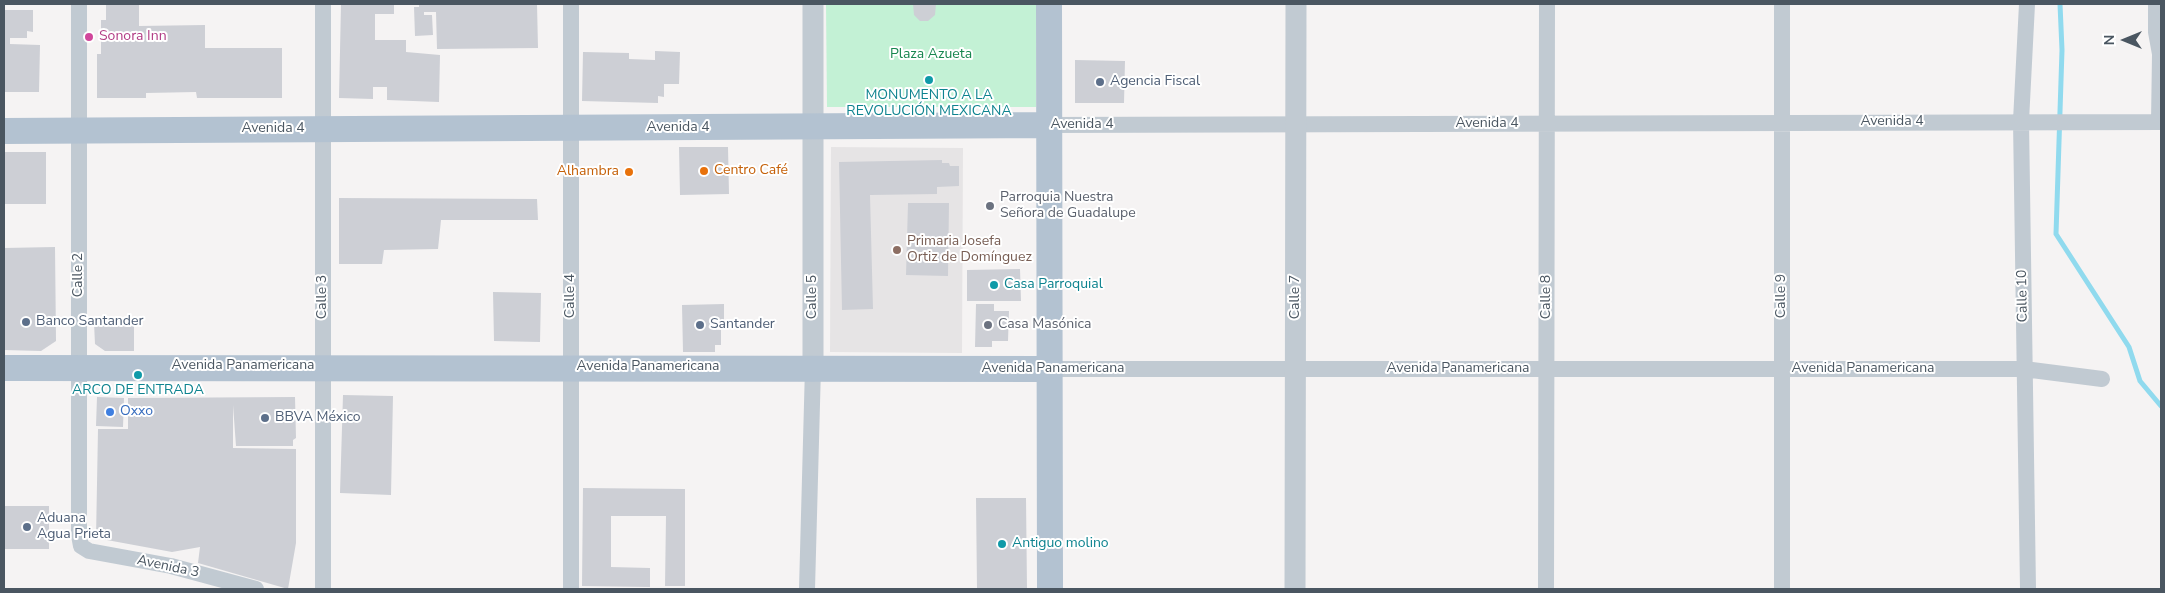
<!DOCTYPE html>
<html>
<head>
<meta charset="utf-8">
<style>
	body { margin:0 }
	#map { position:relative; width:2165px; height:593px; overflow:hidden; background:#f5f3f3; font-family:"Nunito Sans",sans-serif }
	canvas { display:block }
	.frame { position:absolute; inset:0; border:5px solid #4a5661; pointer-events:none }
	.north { position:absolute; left:2100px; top:15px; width:50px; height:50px; -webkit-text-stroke:4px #fff; paint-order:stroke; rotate:270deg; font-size:14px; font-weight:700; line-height:20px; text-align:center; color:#4a5661 }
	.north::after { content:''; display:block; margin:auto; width:18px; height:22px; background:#4a5661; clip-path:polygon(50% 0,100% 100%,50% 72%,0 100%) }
</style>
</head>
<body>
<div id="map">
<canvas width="2165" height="593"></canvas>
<div class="frame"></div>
<div class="north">N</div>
</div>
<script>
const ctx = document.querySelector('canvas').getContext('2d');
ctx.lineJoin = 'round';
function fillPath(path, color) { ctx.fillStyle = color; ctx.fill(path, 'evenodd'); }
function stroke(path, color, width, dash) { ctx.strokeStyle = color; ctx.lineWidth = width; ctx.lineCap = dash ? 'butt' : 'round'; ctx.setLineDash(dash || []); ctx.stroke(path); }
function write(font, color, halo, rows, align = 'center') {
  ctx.font = font + ' "Nunito Sans",sans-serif'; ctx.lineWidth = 4; ctx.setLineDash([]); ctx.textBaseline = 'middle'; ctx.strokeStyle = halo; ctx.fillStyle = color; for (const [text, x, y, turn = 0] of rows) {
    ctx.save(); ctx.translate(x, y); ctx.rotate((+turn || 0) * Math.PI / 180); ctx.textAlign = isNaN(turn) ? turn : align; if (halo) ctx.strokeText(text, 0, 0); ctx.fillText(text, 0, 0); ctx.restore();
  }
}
fillPath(new Path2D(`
	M 831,147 L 963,148 L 962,353 L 830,352 Z`), '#e6e4e5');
fillPath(new Path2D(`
	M 826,4 L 1036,4 L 1036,107 L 827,107 Z`), '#c3f1d5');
stroke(new Path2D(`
	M 2060,4 L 2062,50 L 2056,234 L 2129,347 L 2140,381 L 2161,406`), '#90daee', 5);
fillPath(new Path2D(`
	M 106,4 L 139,4 L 139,26 L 205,25 L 205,48 L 282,48 L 282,98 L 197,98 L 196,92 L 146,93 L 146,98 L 97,98 L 97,54 L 101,54 L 101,20 L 106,20 Z
	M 341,4 L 394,4 L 394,14 L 375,14 L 375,40 L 406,40 L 406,52 L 440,55 L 439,102 L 387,100 L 387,87 L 373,87 L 373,99 L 339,98 Z
	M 419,4 L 537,4 L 538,48 L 437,49 L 436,12 L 424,12 L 424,15 L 432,15 L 433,35 L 415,36 L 414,7 L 419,7 Z
	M 913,4 L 936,4 L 935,15 L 928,21 L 920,21 L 914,15 Z
	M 4,10 L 33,10 L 33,32 L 27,31 L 27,38 L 10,38 L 10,44 L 40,45 L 39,92 L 4,92 Z
	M 655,51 L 680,52 L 679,84 L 664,84 L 664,97 L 658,96 L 658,103 L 582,101 L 583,52 L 629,53 L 629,59 L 655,60 Z
	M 1075,60 L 1125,61 L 1124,103 L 1075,103 Z
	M 679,147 L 728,147 L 729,194 L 680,195 Z
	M 4,152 L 46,152 L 46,204 L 4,204 Z
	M 942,160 L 942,163 L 949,163 L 950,166 L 959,166 L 959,186 L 937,187 L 937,194 L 870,195 L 873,309 L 842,310 L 839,162 Z
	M 339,198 L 537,199 L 538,220 L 441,220 L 438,249 L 384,250 L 382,264 L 339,264 Z
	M 908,203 L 949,203 L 948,276 L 906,275 Z
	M 55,247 L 56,341 L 41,351 L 4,350 L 4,248 Z
	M 1020,269 L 1021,301 L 967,301 L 967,270 Z
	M 493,292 L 541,293 L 540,342 L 494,341 Z
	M 724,304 L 724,320 L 717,320 L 717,330 L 721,330 L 721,345 L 715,345 L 715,352 L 683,352 L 682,305 Z
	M 976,304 L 994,304 L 994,311 L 1009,311 L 1008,341 L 992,341 L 992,347 L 975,347 Z
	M 94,323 L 134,323 L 134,351 L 105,351 L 95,344 Z
	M 343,395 L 393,396 L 391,495 L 340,493 Z
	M 97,397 L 124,398 L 123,427 L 96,426 Z
	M 295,397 L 296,438 L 293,440 L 293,446 L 236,446 L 233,405 L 233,448 L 296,449 L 296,543 L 288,589 L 198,563 L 200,547 L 172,552 L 96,538 L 98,429 L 128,429 L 128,398 Z
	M 583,488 L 685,489 L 685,586 L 665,586 L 666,516 L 611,516 L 611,567 L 650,568 L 650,587 L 582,586 Z
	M 976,498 L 1026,498 L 1027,589 L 977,589 Z
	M 4,506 L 49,506 L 49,549 L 4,549 Z`), '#cdcfd5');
stroke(new Path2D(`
	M 79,4 L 79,535 L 81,546 L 89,551 L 171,566 L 256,589
	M 571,4 L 571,589
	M 2027,4 L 2021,121 L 2028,589
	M 2156,4 L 2156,32 L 2160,54 L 2159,122
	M 1049,125 L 2161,122
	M 1050,369 C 1374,371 1699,369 2024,369 L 2102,379
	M 323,589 L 323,4
	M 807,589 L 813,367
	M 1546,589 L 1547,4
	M 1782,589 L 1782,4`), '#c1cad2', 16);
stroke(new Path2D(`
	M 813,4 L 813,367
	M 1295,589 L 1296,4`), '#c1cad2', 21);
stroke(new Path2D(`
	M 1049,4 L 1050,589
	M 4,131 L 1049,125
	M 4,368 L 1050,369`), '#b3c2d1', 26);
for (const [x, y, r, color] of [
	[89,37,5,"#d1479c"],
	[929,80,5,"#0f9aa8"],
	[1100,82,5,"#5c6f8a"],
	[704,171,5,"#e8710a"],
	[629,172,5,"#e8710a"],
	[990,206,5,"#6b7280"],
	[897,250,5,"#8d6e63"],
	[994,285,5,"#0f9aa8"],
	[26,322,5,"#5c6f8a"],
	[700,325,5,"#5c6f8a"],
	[988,325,5,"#6b7280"],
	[138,375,5,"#0f9aa8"],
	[110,412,5,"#3f7fe0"],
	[265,418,5,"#5c6f8a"],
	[27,527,5,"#5c6f8a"],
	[1002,544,5,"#0f9aa8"]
]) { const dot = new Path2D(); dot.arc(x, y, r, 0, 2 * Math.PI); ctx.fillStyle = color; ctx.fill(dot); stroke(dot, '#fff', 2); }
write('14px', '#b23c85', '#fff', [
	["Sonora Inn",99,37]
], 'left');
write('14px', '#17864f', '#fff', [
	["Plaza Azueta",931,55]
]);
write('14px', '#4e5e75', '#fff', [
	["Agencia Fiscal",1110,82],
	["Banco Santander",36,322],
	["Santander",710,325],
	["BBVA México",275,418],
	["Aduana",37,519],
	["Agua Prieta",37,535]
], 'left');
write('14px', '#0d838f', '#fff', [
	["MONUMENTO A LA",929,96],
	["REVOLUCIÓN MEXICANA",929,112],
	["Casa Parroquial",1004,285,"left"],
	["ARCO DE ENTRADA",138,391],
	["Antiguo molino",1012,544,"left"]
]);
write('14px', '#4a5661', '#fff', [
	["Avenida 4",1892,122],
	["Avenida 4",1487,124],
	["Avenida 4",1082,125],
	["Avenida 4",678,128],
	["Avenida 4",273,129],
	["Calle 2",79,275,-90],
	["Calle 4",571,296,-90],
	["Calle 9",1782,296,-90],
	["Calle 10",2023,296,-91],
	["Calle 3",323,297,-90],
	["Calle 5",813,297,-90],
	["Calle 7",1296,297,-90],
	["Calle 8",1547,297,-90],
	["Avenida Panamericana",243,366],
	["Avenida Panamericana",648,367],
	["Avenida Panamericana",1053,369],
	["Avenida Panamericana",1458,369],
	["Avenida Panamericana",1863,369],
	["Avenida 3",168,567,12]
]);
write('14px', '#c56008', '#fff', [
	["Centro Café",714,171],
	["Alhambra",619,172,"right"]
], 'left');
write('14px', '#5b616d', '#fff', [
	["Parroquia Nuestra",1000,198],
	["Señora de Guadalupe",1000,214],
	["Casa Masónica",998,325]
], 'left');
write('14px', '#785e54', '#fff', [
	["Primaria Josefa",907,242],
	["Ortiz de Domínguez",907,258]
], 'left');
write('14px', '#366cbe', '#fff', [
	["Oxxo",120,412]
], 'left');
</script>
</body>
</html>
